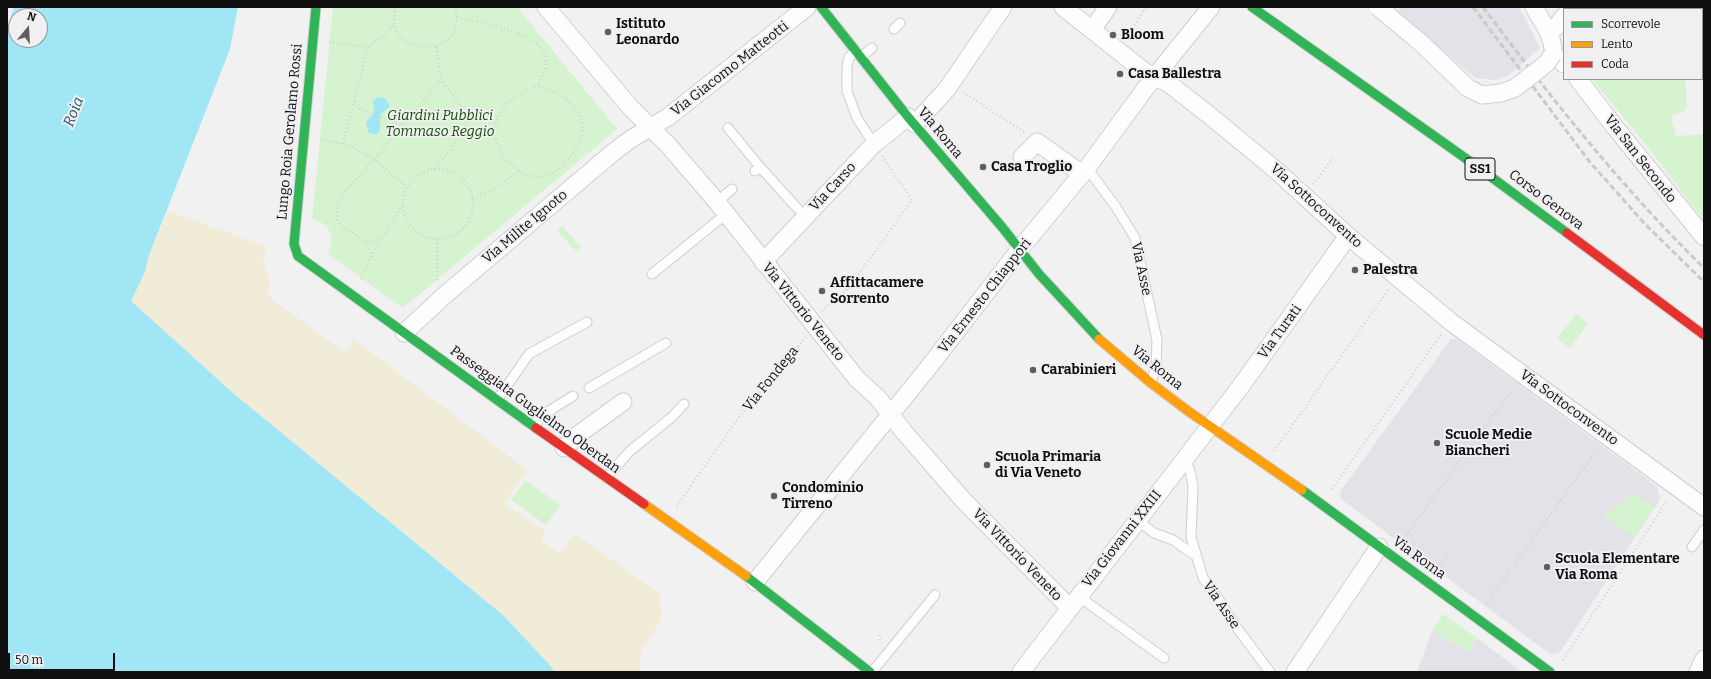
<!DOCTYPE html>
<html>
<head>
<meta charset="utf-8">
<style>
	body { margin:0 }
	#map { position:relative; width:1711px; height:679px; overflow:hidden; background:#f1f1f2; font-family:Bitter,serif }
	canvas { display:block }
	.frame { position:absolute; inset:0; border:8px solid #0f0f10; pointer-events:none }
	.legend { position:absolute; left:1563px; top:8px; width:140px; height:72px; box-sizing:border-box; background:#f0f0f3; border:1px solid #969698; margin:0; padding:5px 7px; list-style:none; font-size:12px; color:#0f0f10 }
	.legend li { display:flex; align-items:center; gap:8px; height:20px }
	.legend b { width:20px; border:1px solid #969698 }
	.north { position:absolute; left:8px; top:8px; width:40px; height:40px; box-sizing:border-box; background:#f0f0f3; border:1px solid #969698; border-radius:50%; rotate:18deg; font-size:11px; font-weight:700; line-height:16px; text-align:center; color:#0f0f10 }
	.north::after { content:''; display:block; margin:auto; width:14px; height:18px; background:#5e5e5f; clip-path:polygon(50% 0,100% 100%,50% 72%,0 100%) }
	.scale { position:absolute; left:8px; top:653px; width:107px; height:18px; box-sizing:border-box; border:2px solid #0f0f10; border-top:0; padding-left:5px; font-size:12px; line-height:14px; white-space:nowrap; color:#0f0f10; -webkit-text-stroke:3px #f0f0f3; paint-order:stroke }
</style>
</head>
<body>
<div id="map">
<canvas width="1711" height="679"></canvas>
<div class="frame"></div>
<ul class="legend">
<li><b style="height:5px;background:#30b455"></b>Scorrevole</li>
<li><b style="height:5px;background:#ff9f0a"></b>Lento</li>
<li><b style="height:5px;background:#e5322d"></b>Coda</li>
</ul>
<div class="north">N</div>
<div class="scale">50 m</div>
</div>
<script>
const ctx = document.querySelector('canvas').getContext('2d');
ctx.lineJoin = 'round';
function fillPath(path, color) { ctx.fillStyle = color; ctx.fill(path, 'evenodd'); }
function stroke(path, color, width, dash) { ctx.strokeStyle = color; ctx.lineWidth = width; ctx.lineCap = dash ? 'butt' : 'round'; ctx.setLineDash(dash || []); ctx.stroke(path); }
function write(font, color, halo, rows, align = 'center') {
  ctx.font = font + ' Bitter,serif'; ctx.lineWidth = 4; ctx.setLineDash([]); ctx.textBaseline = 'middle'; ctx.strokeStyle = halo; ctx.fillStyle = color; for (const [text, x, y, turn = 0] of rows) {
    ctx.save(); ctx.translate(x, y); ctx.rotate((+turn || 0) * Math.PI / 180); ctx.textAlign = isNaN(turn) ? turn : align; if (halo) ctx.strokeText(text, 0, 0); ctx.fillText(text, 0, 0); ctx.restore();
  }
}
fillPath(new Path2D(`
	M 1402,7 L 1519,7 L 1540,48 L 1509,75 L 1496,80 L 1475,78 L 1396,12 Z
	M 1451,339 L 1457,339 L 1658,487 L 1658,493 L 1661,498 L 1560,652 L 1550,654 L 1341,499 L 1340,492 Z
	M 1432,631 L 1469,651 L 1477,638 L 1522,672 L 1417,672 Z`), '#e2e2e8');
fillPath(new Path2D(`
	M 333,7 L 517,7 L 617,129 L 403,308 L 328,254 C 335,236 331,224 312,219 Z
	M 1592,79 L 1685,79 L 1687,106 L 1683,112 L 1671,116 L 1676,136 L 1704,134 L 1704,218 L 1694,208 L 1652,152 Z
	M 562,226 L 581,247 L 576,251 L 557,231 Z
	M 1576,314 L 1588,323 L 1570,348 L 1557,339 Z
	M 525,480 L 560,505 L 546,525 L 511,500 Z
	M 1635,493 L 1655,507 L 1635,537 L 1603,516 Z
	M 1443,614 L 1477,638 L 1469,652 L 1432,631 Z`), '#d6f3cf');
fillPath(new Path2D(`
	M 168,211 L 268,247 L 263,260 L 270,279 L 268,296 L 344,352 L 354,339 L 527,470 L 504,504 L 546,532 L 541,540 L 559,553 L 575,534 L 659,593 L 662,618 L 642,650 L 640,656 L 640,672 L 555,672 L 547,662 L 503,615 L 233,393 L 130,301 L 145,272 L 148,258 Z`), '#f1ecd8');
fillPath(new Path2D(`
	M 14,7 L 238,7 L 230,49 L 148,258 L 145,272 L 131,301 L 233,393 L 503,615 L 547,662 L 555,672 L 7,672 L 7,29 ZM 16,16 L 40,16 L 40,40 L 16,40 Z
	M 378,97 L 386,99 L 390,106 L 380,115 L 380,131 C 376,135 373,135 368,132 L 366,123 C 374,110 375,119 373,101 Z`), '#a1e6f5');
const lane = new Path2D(`
	M 894,29 L 900,23
	M 856,51 L 849,57 L 847,66 L 847,91 L 857,118 L 874,144
	M 861,57 L 872,48
	M 728,128 L 760,167
	M 1087,168 L 1116,207 L 1135,238 L 1157,340 L 1156,366 L 1151,383
	M 755,171 L 760,167 L 798,209
	M 717,202 L 732,189
	M 652,274 L 726,214
	M 589,388 L 666,343
	M 497,400 L 529,354 L 587,322
	M 533,425 L 549,411 L 573,396
	M 1185,458 L 1190,471 L 1193,486 L 1191,537 L 1203,578 L 1217,597 L 1237,628 L 1270,672
	M 606,478 L 630,451 L 672,417 L 684,404
	M 1137,520 L 1154,533 L 1173,540 L 1196,556
	M 1692,547 L 1704,530
	M 1078,596 L 1164,658
	M 872,672 L 935,595`);
const street = new Path2D(`
	M 546,7 L 630,107 L 669,146 L 717,202 L 857,379 L 878,398 L 904,432 L 964,501 L 1069,607
	M 1063,7 L 1145,72 L 1168,83 L 1209,115 L 1277,171 L 1348,236 L 1451,322 L 1704,507
	M 1534,7 C 1542,23 1554,35 1553,54 L 1564,64
	M 1092,30 L 1108,7
	M 1549,33 L 1557,26 L 1564,16
	M 1578,79 L 1614,126 L 1704,237
	M 915,124 L 947,89 L 1003,7
	M 1022,157 L 1037,142 L 1082,174
	M 763,262 L 874,144 L 908,117
	M 404,333 L 446,294 L 616,150 L 631,139 L 668,117 L 807,7
	M 564,448 L 579,434 L 623,402
	M 755,582 L 928,368 L 1020,249 L 1087,168 L 1145,89 L 1211,7
	M 1021,672 L 1241,386 L 1348,236
	M 1295,672 L 1379,547
	M 1698,672 L 1704,659`);
const fast = new Path2D(`
	M 316,7 L 294,244 L 298,256 L 536,428
	M 821,7 L 908,117 L 1002,227 L 1039,274 L 1099,339
	M 1252,7 L 1475,165 L 1567,233
	M 1302,490 L 1550,672
	M 746,576 L 870,672`);
const slow = new Path2D(`
	M 1099,339 L 1151,383 L 1188,411 L 1302,490
	M 644,504 L 746,576`);
const jam = new Path2D(`
	M 1567,233 L 1704,335
	M 536,428 L 644,504`);
stroke(lane, '#cfcfd0', 11);
stroke(street, '#cfcfd0', 19);
stroke(fast, '#cfcfd0', 11);
stroke(slow, '#cfcfd0', 11);
stroke(jam, '#cfcfd0', 11);
stroke(new Path2D(`
	M 396,7 C 380,60 470,61 455,7
	M 457,18 C 478,21 537,32 545,54 C 549,65 542,76 538,86
	M 1126,39 L 1146,7
	M 329,42 L 368,47 L 385,35 L 394,24
	M 436,47 L 441,80 L 470,117 L 496,122
	M 538,86 C 574,96 599,125 569,158 C 564,164 557,171 551,174 C 539,180 524,176 514,167 C 510,164 504,160 502,154 C 500,150 497,145 496,140 C 490,111 513,94 538,86 Z
	M 963,92 L 1025,133
	M 354,102 L 360,109 L 403,126
	M 321,140 C 329,141 336,142 343,144 C 368,151 388,171 407,187
	M 343,144 L 368,47
	M 435,169 L 450,150 L 470,117
	M403 204a35 35 0 1 1 70 0a35 35 0 1 1-70 0Z
	M 1313,184 L 1333,158
	M 473,198 L 493,190 L 518,171
	M 437,239 L 437,279 L 438,281
	M 366,242 L 381,239
	M 371,257 L 403,204
	M 361,279 L 371,257 L 370,250 L 366,242 L 343,227 L 337,220 L 337,204 L 341,196 L 374,160 L 441,80
	M 822,311 L 849,288 L 912,200 L 882,156
	M 1274,451 L 1389,289
	M 1332,489 L 1442,333
	M 677,506 L 739,417 L 806,337
	M 1401,542 L 1511,391
	M 1437,568 L 1447,554
	M 1486,604 L 1594,454
	M 879,635 L 881,643
	M 1563,660 L 1668,499`), '#d1d1d2', 2.5, [1, 3]);
stroke(lane, '#fdfdfd', 9);
stroke(street, '#fdfdfd', 17);
stroke(fast, '#30b455', 9);
stroke(slow, '#ff9f0a', 9);
stroke(jam, '#e5322d', 9);
stroke(new Path2D(`
	M 1473,7 L 1589,161 L 1644,223 L 1704,282
	M 1483,7 C 1551,98 1622,188 1704,268`), '#cacacb', 3, [6, 3]);
const streetBridge = new Path2D(`
	M 1378,7 L 1421,43 L 1468,88 L 1482,95 L 1501,93 L 1515,88 L 1547,63 L 1553,54`);
stroke(streetBridge, '#cfcfd0', 19, []);
stroke(streetBridge, '#fdfdfd', 17);
for (const [x, y, r, color] of [
	[608,32,4,"#5e5e5f"],
	[1113,35,4,"#5e5e5f"],
	[1120,74,4,"#5e5e5f"],
	[983,167,4,"#5e5e5f"],
	[1355,270,4,"#5e5e5f"],
	[822,291,4,"#5e5e5f"],
	[1033,370,4,"#5e5e5f"],
	[1437,443,4,"#5e5e5f"],
	[987,465,4,"#5e5e5f"],
	[774,496,4,"#5e5e5f"],
	[1547,567,4,"#5e5e5f"]
]) { const dot = new Path2D(); dot.arc(x, y, r, 0, 2 * Math.PI); ctx.fillStyle = color; ctx.fill(dot); stroke(dot, '#f0f0f3', 1.5); }
for (const [x, y, w] of [
	[1480,169,30]
]) { const box = new Path2D(); box.roundRect(x - w / 2, y - 11, w, 22, 3); ctx.fillStyle = '#f0f0f3'; ctx.fill(box); stroke(box, '#0f0f10', 1); }
write('bold 13px', '#0f0f10', null, [
	["SS1",1480,169]
]);
write('bold 14px', '#0f0f10', '#f0f0f3', [
	["Istituto",616,24],
	["Leonardo",616,40],
	["Bloom",1121,35],
	["Casa Ballestra",1128,74],
	["Casa Troglio",991,167],
	["Palestra",1363,270],
	["Affittacamere",830,283],
	["Sorrento",830,299],
	["Carabinieri",1041,370],
	["Scuole Medie",1445,435],
	["Biancheri",1445,451],
	["Scuola Primaria",995,457],
	["di Via Veneto",995,473],
	["Condominio",782,488],
	["Tirreno",782,504],
	["Scuola Elementare",1555,559],
	["Via Roma",1555,575]
], 'left');
write('14px', '#0f0f10', '#f0f0f3', [
	["Via Giacomo Matteotti",730,69,-38],
	["Lungo Roia Gerolamo Rossi",290,132,-85],
	["Via Roma",940,133,50],
	["Via San Secondo",1640,159,52],
	["Via Carso",833,187,-47],
	["Corso Genova",1546,200,37],
	["Via Sottoconvento",1316,206,42],
	["Via Milite Ignoto",525,227,-40],
	["Via Asse",1141,269,78],
	["Via Ernesto Chiappori",985,296,-52],
	["Via Vittorio Veneto",803,312,51],
	["Via Turati",1280,332,-54],
	["Via Roma",1157,368,39],
	["Via Fondega",771,379,-51],
	["Via Sottoconvento",1569,408,36],
	["Passeggiata Guglielmo Oberdan",535,410,36],
	["Via Giovanni XXIII",1122,539,-52],
	["Via Vittorio Veneto",1017,555,46],
	["Via Roma",1419,558,36],
	["Via Asse",1221,605,56]
]);
write('italic 14px', '#104e00', '#f0f0f3', [
	["Giardini Pubblici",440,116],
	["Tommaso Reggio",440,132]
]);
write('italic 15px', '#235b66', '#f0f0f3', [
	["Roia",74,112,-68]
]);
</script>
</body>
</html>
